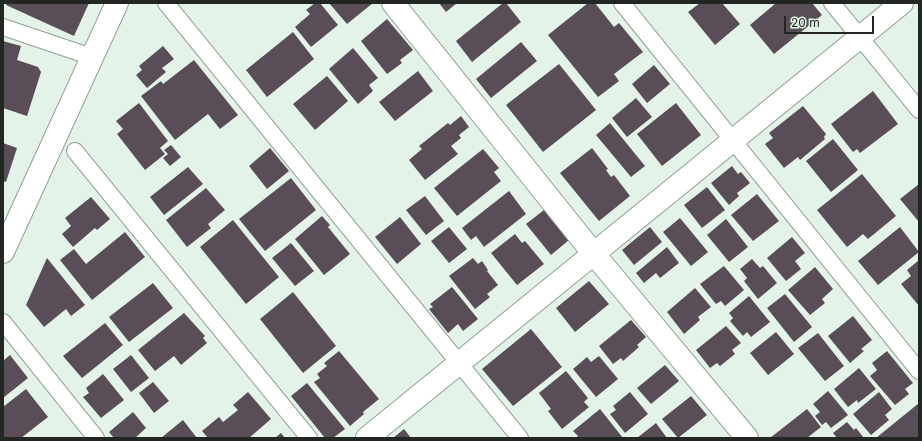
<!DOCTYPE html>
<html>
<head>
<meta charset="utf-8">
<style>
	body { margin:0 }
	#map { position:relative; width:922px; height:441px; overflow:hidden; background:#e4f3e8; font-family:Inter,sans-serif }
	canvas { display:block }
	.frame { position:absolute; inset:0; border:4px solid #222723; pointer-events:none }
	.scale { position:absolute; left:784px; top:16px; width:90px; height:18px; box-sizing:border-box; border:2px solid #222723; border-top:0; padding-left:5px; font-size:12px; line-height:14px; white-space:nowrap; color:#222723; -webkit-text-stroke:3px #e4f3e8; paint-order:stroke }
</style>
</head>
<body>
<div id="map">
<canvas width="922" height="441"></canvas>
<div class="frame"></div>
<div class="scale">20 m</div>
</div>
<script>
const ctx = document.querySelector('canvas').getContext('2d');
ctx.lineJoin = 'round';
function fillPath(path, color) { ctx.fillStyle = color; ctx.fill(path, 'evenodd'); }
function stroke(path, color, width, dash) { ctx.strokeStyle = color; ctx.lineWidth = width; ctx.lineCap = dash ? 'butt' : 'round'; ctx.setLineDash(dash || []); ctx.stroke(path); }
fillPath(new Path2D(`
	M 7,3 L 89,3 L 74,36 L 6,5 Z
	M 315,3 L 320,3 L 338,25 L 311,47 L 295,27 L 310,14 L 306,10 Z
	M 329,3 L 373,3 L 347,24 Z
	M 439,3 L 457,3 L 446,12 Z
	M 503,3 L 506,3 L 521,22 L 472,62 L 456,41 Z
	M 588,3 L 595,3 L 614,27 L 619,23 L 643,52 L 614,74 L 619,81 L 598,97 L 548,35 Z
	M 700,3 L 722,3 L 740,24 L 715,45 L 688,12 Z
	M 776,3 L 812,3 L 822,15 L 774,54 L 750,25 Z
	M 387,19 L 413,50 L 400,60 L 402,63 L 387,74 L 361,41 Z
	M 293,32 L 314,59 L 267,97 L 246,70 Z
	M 3,41 L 21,46 L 17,60 L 38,67 L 41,72 L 27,116 L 3,108 Z
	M 521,42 L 537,61 L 491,98 L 476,79 Z
	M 163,46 L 174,59 L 162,68 L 166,72 L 147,88 L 136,75 L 142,70 L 139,66 Z
	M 353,48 L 378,78 L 369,85 L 373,91 L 358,104 L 329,69 Z
	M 194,60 L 238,115 L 220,129 L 208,114 L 175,140 L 141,96 L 161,81 L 163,84 Z
	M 559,64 L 596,110 L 543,152 L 506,105 Z
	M 654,65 L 670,84 L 647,103 L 632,84 Z
	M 418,71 L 433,91 L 395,121 L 379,102 Z
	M 327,76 L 348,101 L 315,130 L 293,104 Z
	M 873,91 L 898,124 L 860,153 L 857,149 L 853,152 L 831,124 Z
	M 636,98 L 652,117 L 627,137 L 612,118 Z
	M 139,103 L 168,141 L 160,148 L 165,154 L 145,170 L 117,134 L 123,129 L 116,121 Z
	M 676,103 L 701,135 L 662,166 L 637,134 Z
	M 803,106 L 826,134 L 824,137 L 825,139 L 800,160 L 798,157 L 784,168 L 765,144 L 773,138 L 769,133 Z
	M 461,116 L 469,127 L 459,135 L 461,138 L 451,146 L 458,154 L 425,180 L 409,160 L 422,149 L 419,146 L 448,123 L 450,125 Z
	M 610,123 L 645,166 L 631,177 L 596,135 Z
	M 833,139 L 858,170 L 831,192 L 806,161 Z
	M 3,143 L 17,148 L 6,182 L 3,181 Z
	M 171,145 L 181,157 L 170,166 L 163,158 L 168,154 L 164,150 Z
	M 270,148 L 289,171 L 267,189 L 249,166 Z
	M 592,148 L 608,169 L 606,170 L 611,177 L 614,175 L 630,196 L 599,221 L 560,173 Z
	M 483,149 L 499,168 L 494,172 L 501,181 L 457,216 L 434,188 Z
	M 732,166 L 738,174 L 741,172 L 750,183 L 737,193 L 739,196 L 729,205 L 711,183 Z
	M 188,167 L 203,184 L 164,215 L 150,197 Z
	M 862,174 L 896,216 L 868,239 L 863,234 L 847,247 L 817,210 Z
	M 291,178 L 316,210 L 265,251 L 239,219 Z
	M 919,184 L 919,222 L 900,199 Z
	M 707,187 L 725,210 L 702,228 L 684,205 Z
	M 206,188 L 225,210 L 208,224 L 211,228 L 187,247 L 166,220 Z
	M 509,191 L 526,214 L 484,247 L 476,236 L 471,240 L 462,228 Z
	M 757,194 L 779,221 L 753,241 L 731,215 Z
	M 425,196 L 444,221 L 426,235 L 406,210 Z
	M 91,197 L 110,219 L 97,230 L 95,228 L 73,247 L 62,234 L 71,226 L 65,218 Z
	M 544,210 L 569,240 L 551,255 L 526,224 Z
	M 322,216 L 330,225 L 328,227 L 350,254 L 324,275 L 295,239 Z
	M 400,217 L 421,244 L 397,264 L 375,237 Z
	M 680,218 L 708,252 L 691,266 L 663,232 Z
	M 726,219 L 748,247 L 729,262 L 707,235 Z
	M 233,220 L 279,277 L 246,304 L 200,247 Z
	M 449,227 L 467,249 L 449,263 L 431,241 Z
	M 650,227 L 662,242 L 634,265 L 622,250 Z
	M 900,227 L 919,252 L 878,285 L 858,261 Z
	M 125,232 L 145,257 L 92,300 L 60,260 L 74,249 L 86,264 Z
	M 515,234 L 522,243 L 525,241 L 544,264 L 517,285 L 491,253 Z
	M 792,237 L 805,253 L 795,261 L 801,269 L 786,281 L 767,258 Z
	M 291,243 L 314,271 L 295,286 L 272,258 Z
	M 667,247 L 679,263 L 660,278 L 656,273 L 644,283 L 636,273 Z
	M 47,258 L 85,305 L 71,316 L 66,309 L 44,327 L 26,305 Z
	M 473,258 L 478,264 L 482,261 L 488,270 L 487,271 L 498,285 L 487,294 L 490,297 L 475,309 L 449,276 Z
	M 752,259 L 760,268 L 763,266 L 777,283 L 758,299 L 744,281 L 747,278 L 740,269 Z
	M 919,260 L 919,306 L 901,284 L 911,276 L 907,270 Z
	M 724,266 L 744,290 L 725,306 L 721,301 L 716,304 L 700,284 Z
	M 815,267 L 833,289 L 822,299 L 825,303 L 810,315 L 788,290 Z
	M 589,281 L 609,304 L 575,332 L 556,308 Z
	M 153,283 L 173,308 L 129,342 L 109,317 Z
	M 452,287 L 478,319 L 463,331 L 458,324 L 448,333 L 429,309 L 433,307 L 430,304 Z
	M 695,288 L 711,307 L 698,317 L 700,320 L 684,334 L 667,312 Z
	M 293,292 L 336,346 L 303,373 L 260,319 Z
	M 785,294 L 812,327 L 794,342 L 767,308 Z
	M 749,296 L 770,322 L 751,337 L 747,332 L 743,336 L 730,321 L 733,318 L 729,313 Z
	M 184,313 L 205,336 L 203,338 L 207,343 L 181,365 L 174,356 L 155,371 L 138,350 Z
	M 853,316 L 872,340 L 861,349 L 864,351 L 850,363 L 828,336 Z
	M 631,320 L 646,337 L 637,345 L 639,347 L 623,361 L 621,358 L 613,364 L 599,346 Z
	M 105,323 L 123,345 L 82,378 L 63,356 Z
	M 726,326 L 741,343 L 732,350 L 735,354 L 720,366 L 717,363 L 710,368 L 696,350 Z
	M 531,329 L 562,367 L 513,406 L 482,369 Z
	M 776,332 L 794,354 L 768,375 L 750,353 Z
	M 818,333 L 844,366 L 825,381 L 798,348 Z
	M 339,351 L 379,399 L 363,412 L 364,414 L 350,426 L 314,382 L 320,378 L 317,374 L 327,366 L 324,363 Z
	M 887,351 L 913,383 L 905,389 L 909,394 L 895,405 L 870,376 L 877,370 L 872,363 Z
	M 10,355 L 28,378 L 3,398 L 3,361 Z
	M 131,355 L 149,378 L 131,392 L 113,369 Z
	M 599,356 L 618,379 L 596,397 L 573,369 L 587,357 L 591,362 Z
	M 665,365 L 679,381 L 651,404 L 637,388 Z
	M 859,368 L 876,389 L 858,403 L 857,400 L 848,407 L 834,389 Z
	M 566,371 L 588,398 L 584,402 L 589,407 L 562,429 L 548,411 L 551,409 L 539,393 Z
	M 103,374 L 124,400 L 101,418 L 83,397 L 89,393 L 86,388 Z
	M 153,382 L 169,401 L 154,413 L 139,393 Z
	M 307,383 L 345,429 L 333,438 L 325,438 L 291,396 Z
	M 26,389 L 48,417 L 21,438 L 3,438 L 3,407 Z
	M 828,391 L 848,415 L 831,428 L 826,422 L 822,425 L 815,416 L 820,412 L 813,404 Z
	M 248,392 L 271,419 L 249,438 L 208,438 L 202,431 L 219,417 L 223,422 L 238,410 L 233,405 Z
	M 630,392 L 648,414 L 625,433 L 610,414 L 616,410 L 613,406 Z
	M 879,392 L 892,409 L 885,415 L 889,420 L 871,435 L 853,414 Z
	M 691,396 L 707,415 L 678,438 L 662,419 Z
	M 919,403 L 919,438 L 876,438 Z
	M 600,409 L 623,438 L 576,438 L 578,436 L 573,431 Z
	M 807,409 L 821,427 L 807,438 L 770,438 Z
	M 133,412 L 146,428 L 135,438 L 114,438 L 109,432 Z
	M 183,420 L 197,438 L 161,438 Z
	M 847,422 L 854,430 L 856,428 L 864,438 L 837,438 L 833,433 Z
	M 656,423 L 667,438 L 637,438 Z
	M 404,429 L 411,438 L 393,438 Z
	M 281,433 L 285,438 L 275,438 Z`), '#594d57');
const service = new Path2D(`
	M 166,3 L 520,438
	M 622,3 L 919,371
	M 832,3 L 919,110
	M 3,27 L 92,57
	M 75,151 L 309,438
	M 3,322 L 96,438`);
const minor = new Path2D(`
	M 393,3 L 594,254 L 747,438
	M 3,252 L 117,3
	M 367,438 L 902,3`);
stroke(service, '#929f95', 18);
stroke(minor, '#929f95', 24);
stroke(service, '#fff', 16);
stroke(minor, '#fff', 22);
</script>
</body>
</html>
